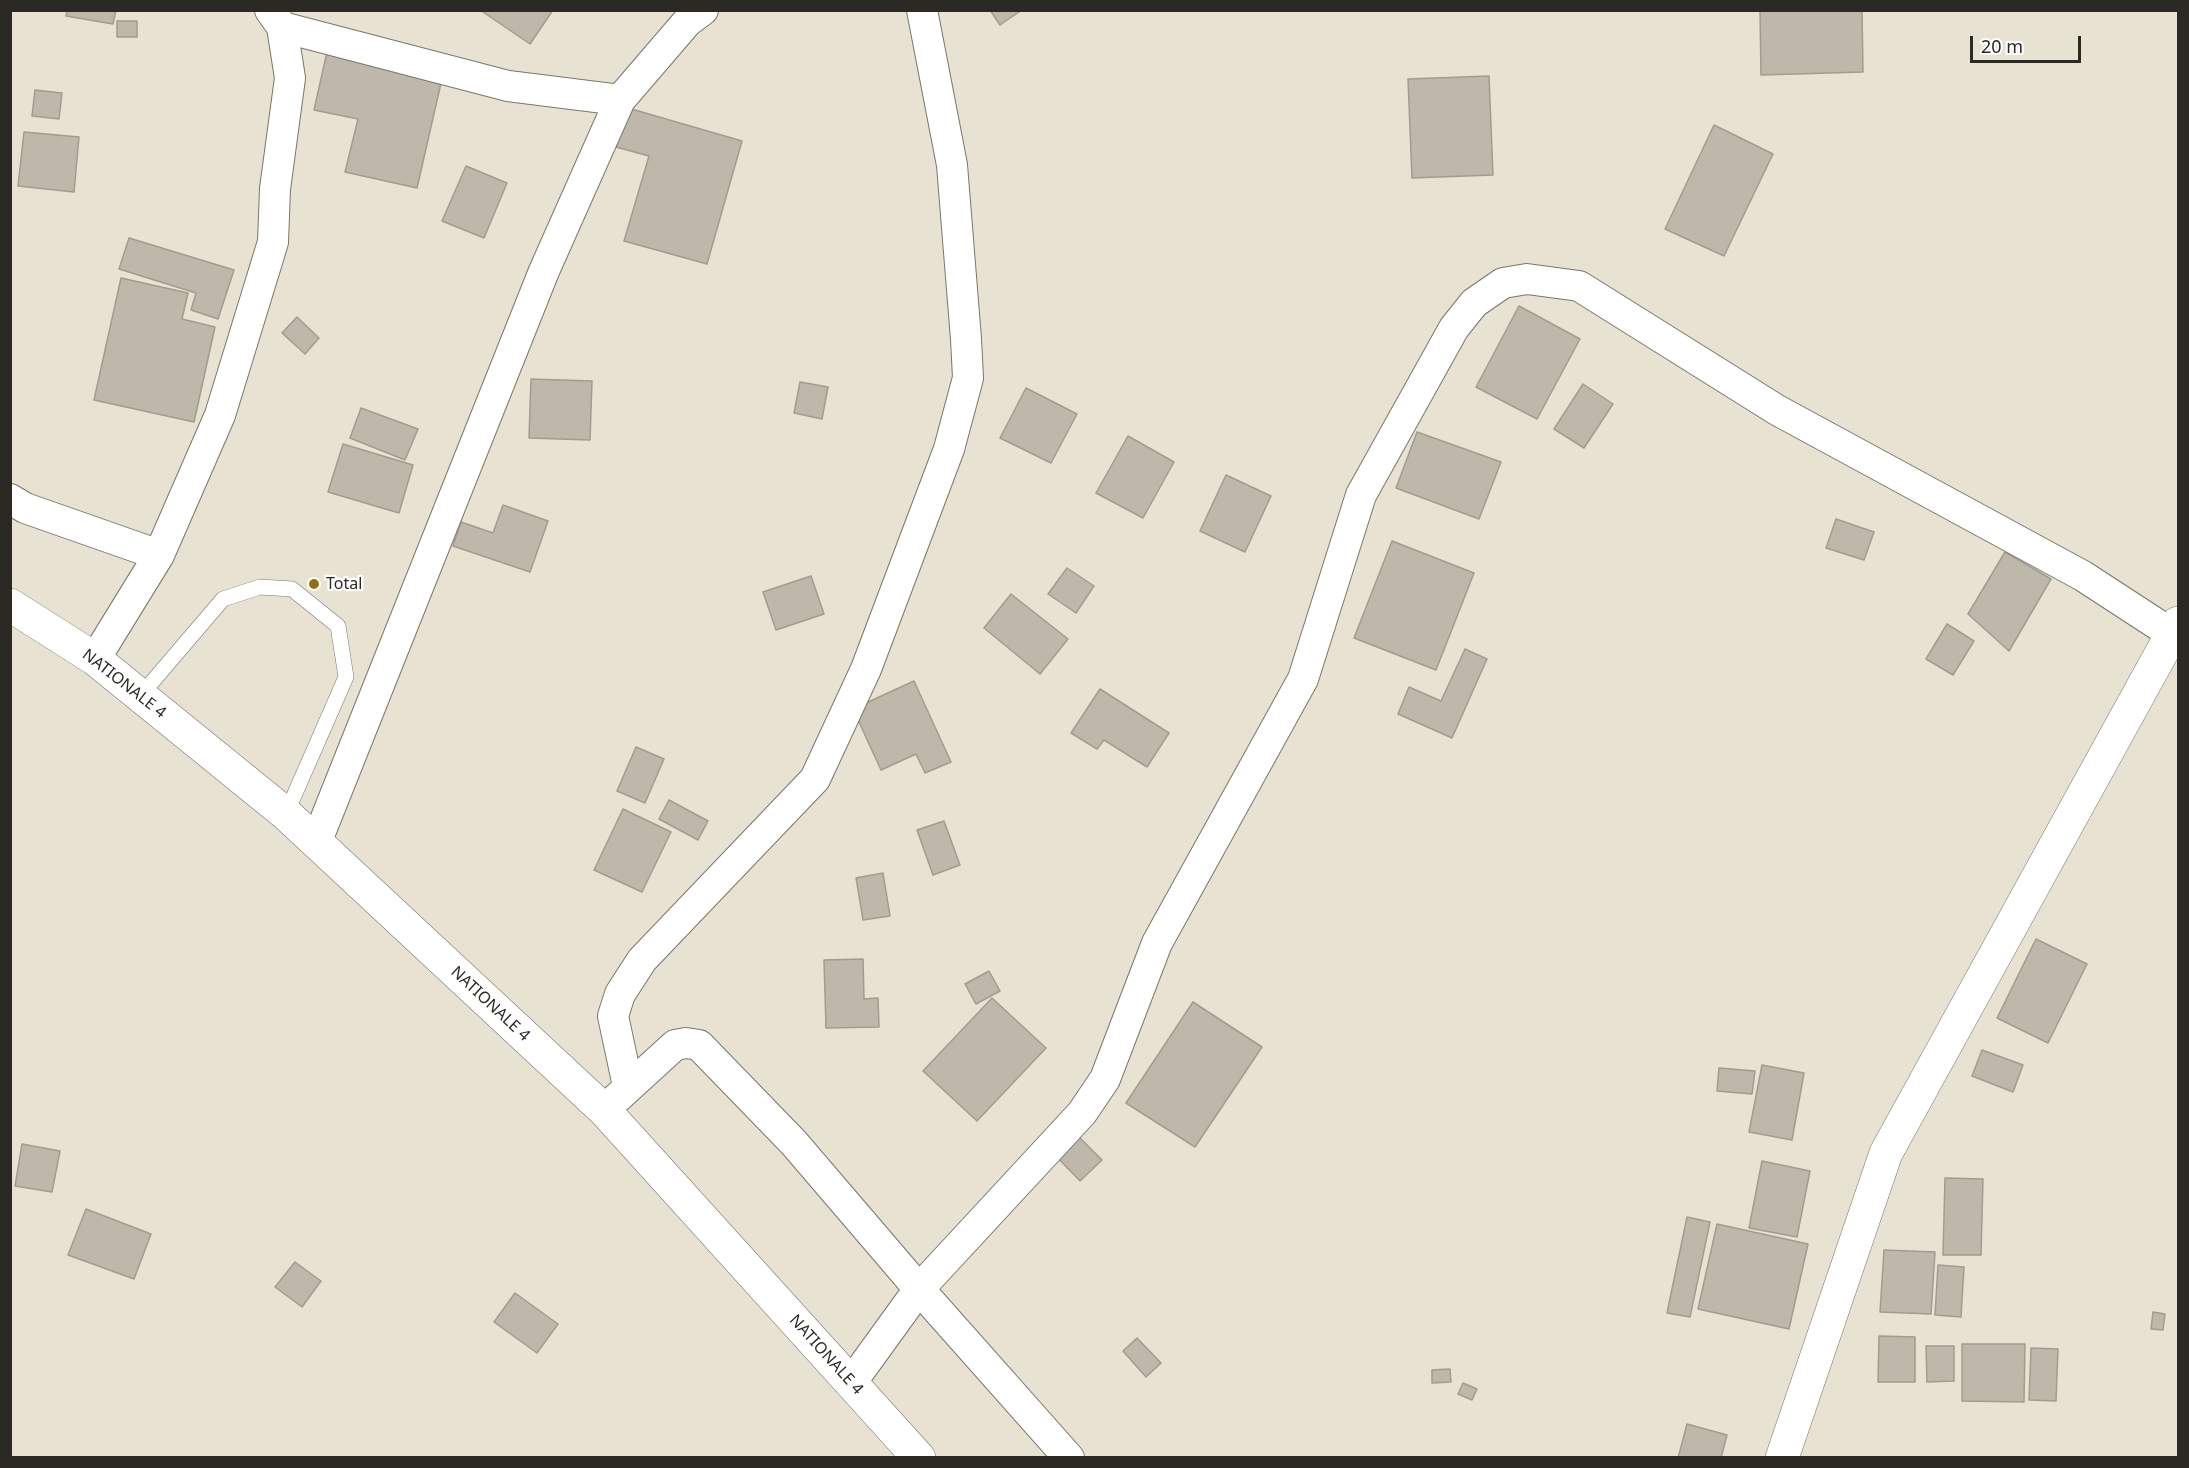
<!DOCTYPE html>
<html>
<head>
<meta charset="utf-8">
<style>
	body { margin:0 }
	#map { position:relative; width:2189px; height:1468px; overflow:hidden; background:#e8e2d3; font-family:"Noto Sans",sans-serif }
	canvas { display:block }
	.frame { position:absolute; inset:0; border:12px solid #2b2923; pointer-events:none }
	.scale { position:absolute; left:1970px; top:36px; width:111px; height:27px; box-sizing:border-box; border:3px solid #2b2923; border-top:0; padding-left:8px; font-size:18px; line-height:21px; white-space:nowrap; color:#2b2923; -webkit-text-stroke:4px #fff; paint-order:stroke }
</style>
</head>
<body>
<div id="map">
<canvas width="2189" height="1468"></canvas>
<div class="frame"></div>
<div class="scale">20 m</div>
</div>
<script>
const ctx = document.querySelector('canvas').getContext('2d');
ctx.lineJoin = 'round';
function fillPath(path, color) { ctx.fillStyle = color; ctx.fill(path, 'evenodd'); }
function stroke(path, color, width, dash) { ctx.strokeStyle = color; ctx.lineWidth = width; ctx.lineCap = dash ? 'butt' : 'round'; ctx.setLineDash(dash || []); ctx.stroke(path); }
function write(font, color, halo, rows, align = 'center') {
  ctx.font = font + ' "Noto Sans",sans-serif'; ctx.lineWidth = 4.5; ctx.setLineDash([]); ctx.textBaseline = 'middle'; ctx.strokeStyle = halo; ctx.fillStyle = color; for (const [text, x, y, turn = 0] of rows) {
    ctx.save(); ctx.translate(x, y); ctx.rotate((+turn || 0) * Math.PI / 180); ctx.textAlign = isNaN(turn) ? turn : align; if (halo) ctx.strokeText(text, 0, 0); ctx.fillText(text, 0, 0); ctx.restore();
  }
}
const building = new Path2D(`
	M 67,10 L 116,10 L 113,24 L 66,16 Z
	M 480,10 L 553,10 L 530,44 Z
	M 990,10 L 1022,10 L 1000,25 Z
	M 1760,10 L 1862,10 L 1863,72 L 1761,75 Z
	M 117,21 L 137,21 L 137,37 L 117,37 Z
	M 329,43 L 444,70 L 417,188 L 345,172 L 358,119 L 314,110 Z
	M 1489,76 L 1493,175 L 1412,178 L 1408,79 Z
	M 35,90 L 62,93 L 59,119 L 32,116 Z
	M 628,108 L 742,141 L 707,264 L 624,241 L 649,156 L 616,147 Z
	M 1714,125 L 1773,154 L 1724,256 L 1665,229 Z
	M 24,132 L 79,137 L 74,192 L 18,186 Z
	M 466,166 L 507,183 L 484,238 L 442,221 Z
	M 129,238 L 234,270 L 218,319 L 191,310 L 196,293 L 119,269 Z
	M 121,278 L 188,293 L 182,319 L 215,327 L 194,422 L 94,400 Z
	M 1519,306 L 1580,339 L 1537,419 L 1476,387 Z
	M 297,317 L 319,338 L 305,354 L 282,333 Z
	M 531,379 L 592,381 L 590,440 L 529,438 Z
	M 800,382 L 828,387 L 822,419 L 794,413 Z
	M 1583,384 L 1613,404 L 1584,448 L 1554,429 Z
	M 1026,388 L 1077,414 L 1051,463 L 1000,438 Z
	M 361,408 L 418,429 L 405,460 L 350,438 Z
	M 1417,432 L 1501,462 L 1479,519 L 1396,488 Z
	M 1128,436 L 1174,462 L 1143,518 L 1096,493 Z
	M 343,444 L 413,465 L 399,513 L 328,492 Z
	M 1226,475 L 1271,496 L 1245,552 L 1200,531 Z
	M 503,505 L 548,521 L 530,572 L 453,546 L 461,522 L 493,533 Z
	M 1836,519 L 1874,532 L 1864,560 L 1826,548 Z
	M 1392,541 L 1474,573 L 1436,670 L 1354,638 Z
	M 2005,552 L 2051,579 L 2009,651 L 1968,614 Z
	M 1067,568 L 1094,586 L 1076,613 L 1048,594 Z
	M 811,576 L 824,614 L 776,630 L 763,592 Z
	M 1011,594 L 1068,639 L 1040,674 L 984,628 Z
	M 1947,624 L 1974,641 L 1953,675 L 1926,659 Z
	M 1465,649 L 1487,659 L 1452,738 L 1398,714 L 1409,687 L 1441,701 Z
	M 914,681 L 951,762 L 925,773 L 916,754 L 881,770 L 853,709 Z
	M 1100,689 L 1169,733 L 1147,767 L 1104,740 L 1097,749 L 1071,733 Z
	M 636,747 L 664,759 L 645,803 L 617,791 Z
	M 669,800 L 708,821 L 698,840 L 659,819 Z
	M 623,809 L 671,832 L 642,892 L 594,870 Z
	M 944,821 L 960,865 L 933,875 L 917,830 Z
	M 883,873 L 890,916 L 863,920 L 856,878 Z
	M 2036,939 L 2087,964 L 2048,1043 L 1997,1018 Z
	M 863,959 L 864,999 L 878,998 L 879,1027 L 826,1028 L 824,960 Z
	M 989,971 L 1000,991 L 976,1004 L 965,984 Z
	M 992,998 L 1046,1048 L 977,1121 L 923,1071 Z
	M 1193,1002 L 1262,1047 L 1195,1147 L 1126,1103 Z
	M 1982,1050 L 2023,1065 L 2013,1092 L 1972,1076 Z
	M 1762,1065 L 1804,1073 L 1792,1140 L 1749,1132 Z
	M 1719,1068 L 1755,1071 L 1752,1094 L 1717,1091 Z
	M 1070,1128 L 1102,1160 L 1080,1181 L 1049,1149 Z
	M 22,1144 L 60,1151 L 52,1192 L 15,1186 Z
	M 1762,1161 L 1810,1171 L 1797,1237 L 1749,1228 Z
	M 1945,1178 L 1983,1179 L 1981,1255 L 1943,1255 Z
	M 86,1209 L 151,1234 L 134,1279 L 68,1255 Z
	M 1687,1217 L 1710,1222 L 1690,1317 L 1667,1313 Z
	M 1717,1224 L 1808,1244 L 1789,1329 L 1698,1309 Z
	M 1884,1250 L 1935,1252 L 1931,1314 L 1880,1312 Z
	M 295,1262 L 321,1281 L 302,1307 L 275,1287 Z
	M 1938,1265 L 1964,1267 L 1961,1317 L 1935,1315 Z
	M 515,1293 L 558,1324 L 537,1353 L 494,1322 Z
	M 2153,1312 L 2165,1314 L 2163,1330 L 2151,1329 Z
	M 1879,1336 L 1915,1337 L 1915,1382 L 1878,1382 Z
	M 1137,1338 L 1161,1363 L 1146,1377 L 1123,1351 Z
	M 1962,1344 L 2025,1344 L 2024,1402 L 1962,1401 Z
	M 1926,1346 L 1954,1346 L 1954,1381 L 1927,1382 Z
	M 2031,1348 L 2058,1349 L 2056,1401 L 2029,1400 Z
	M 1450,1369 L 1451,1382 L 1432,1383 L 1432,1370 Z
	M 1463,1383 L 1477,1389 L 1472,1400 L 1458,1394 Z
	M 1687,1424 L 1727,1435 L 1721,1458 L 1678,1458 Z`);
fillPath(building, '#beb8aa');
stroke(building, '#a29c8e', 1.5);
const lane = new Path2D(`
	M 141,695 L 223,599 L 260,587 L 292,589 L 338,626 L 346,677 L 286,814`);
const street = new Path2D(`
	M 282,27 L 508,86 L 620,100
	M 10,499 L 25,508 L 159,555
	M 95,659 L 159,555 L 220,415 L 273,242 L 275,189 L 290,78 L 282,27 L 270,10
	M 316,843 L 544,271 L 620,100 L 687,22 L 703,10
	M 628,1086 L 613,1016 L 620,994 L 642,960 L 815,779 L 866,669 L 949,449 L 968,378 L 966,339 L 952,165 L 922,10
	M 617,1098 L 675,1045 L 686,1043 L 699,1045 L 794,1143 L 919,1289 L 1069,1458
	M 851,1383 L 919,1289 L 1082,1113 L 1105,1079 L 1157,943 L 1303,679 L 1361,495 L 1454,328 L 1474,303 L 1503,283 L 1527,279 L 1579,286 L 1777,410 L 2083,576 L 2172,634`);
const secondary = new Path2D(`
	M 1782,1458 L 1886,1153 L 2178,623`);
const highway = new Path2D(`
	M 10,605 L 95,659 L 286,814 L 605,1111 L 919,1458`);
stroke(lane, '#7c7669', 16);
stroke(street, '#7c7669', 32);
stroke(secondary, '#7c7669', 34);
stroke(highway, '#7c7669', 34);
stroke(lane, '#fff', 15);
stroke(street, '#fff', 30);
stroke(secondary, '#fff', 33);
stroke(highway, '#fff', 33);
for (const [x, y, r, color] of [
	[314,584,6,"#907116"]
]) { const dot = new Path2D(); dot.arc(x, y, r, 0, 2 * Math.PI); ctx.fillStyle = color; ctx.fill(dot); stroke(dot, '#fff', 2); }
write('16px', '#2b2923', '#fff', [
	["Total",326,584]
], 'left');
write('16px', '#2b2923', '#fff', [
	["NATIONALE 4",124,684,38],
	["NATIONALE 4",490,1004,43],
	["NATIONALE 4",826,1355,48]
]);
</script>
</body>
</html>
